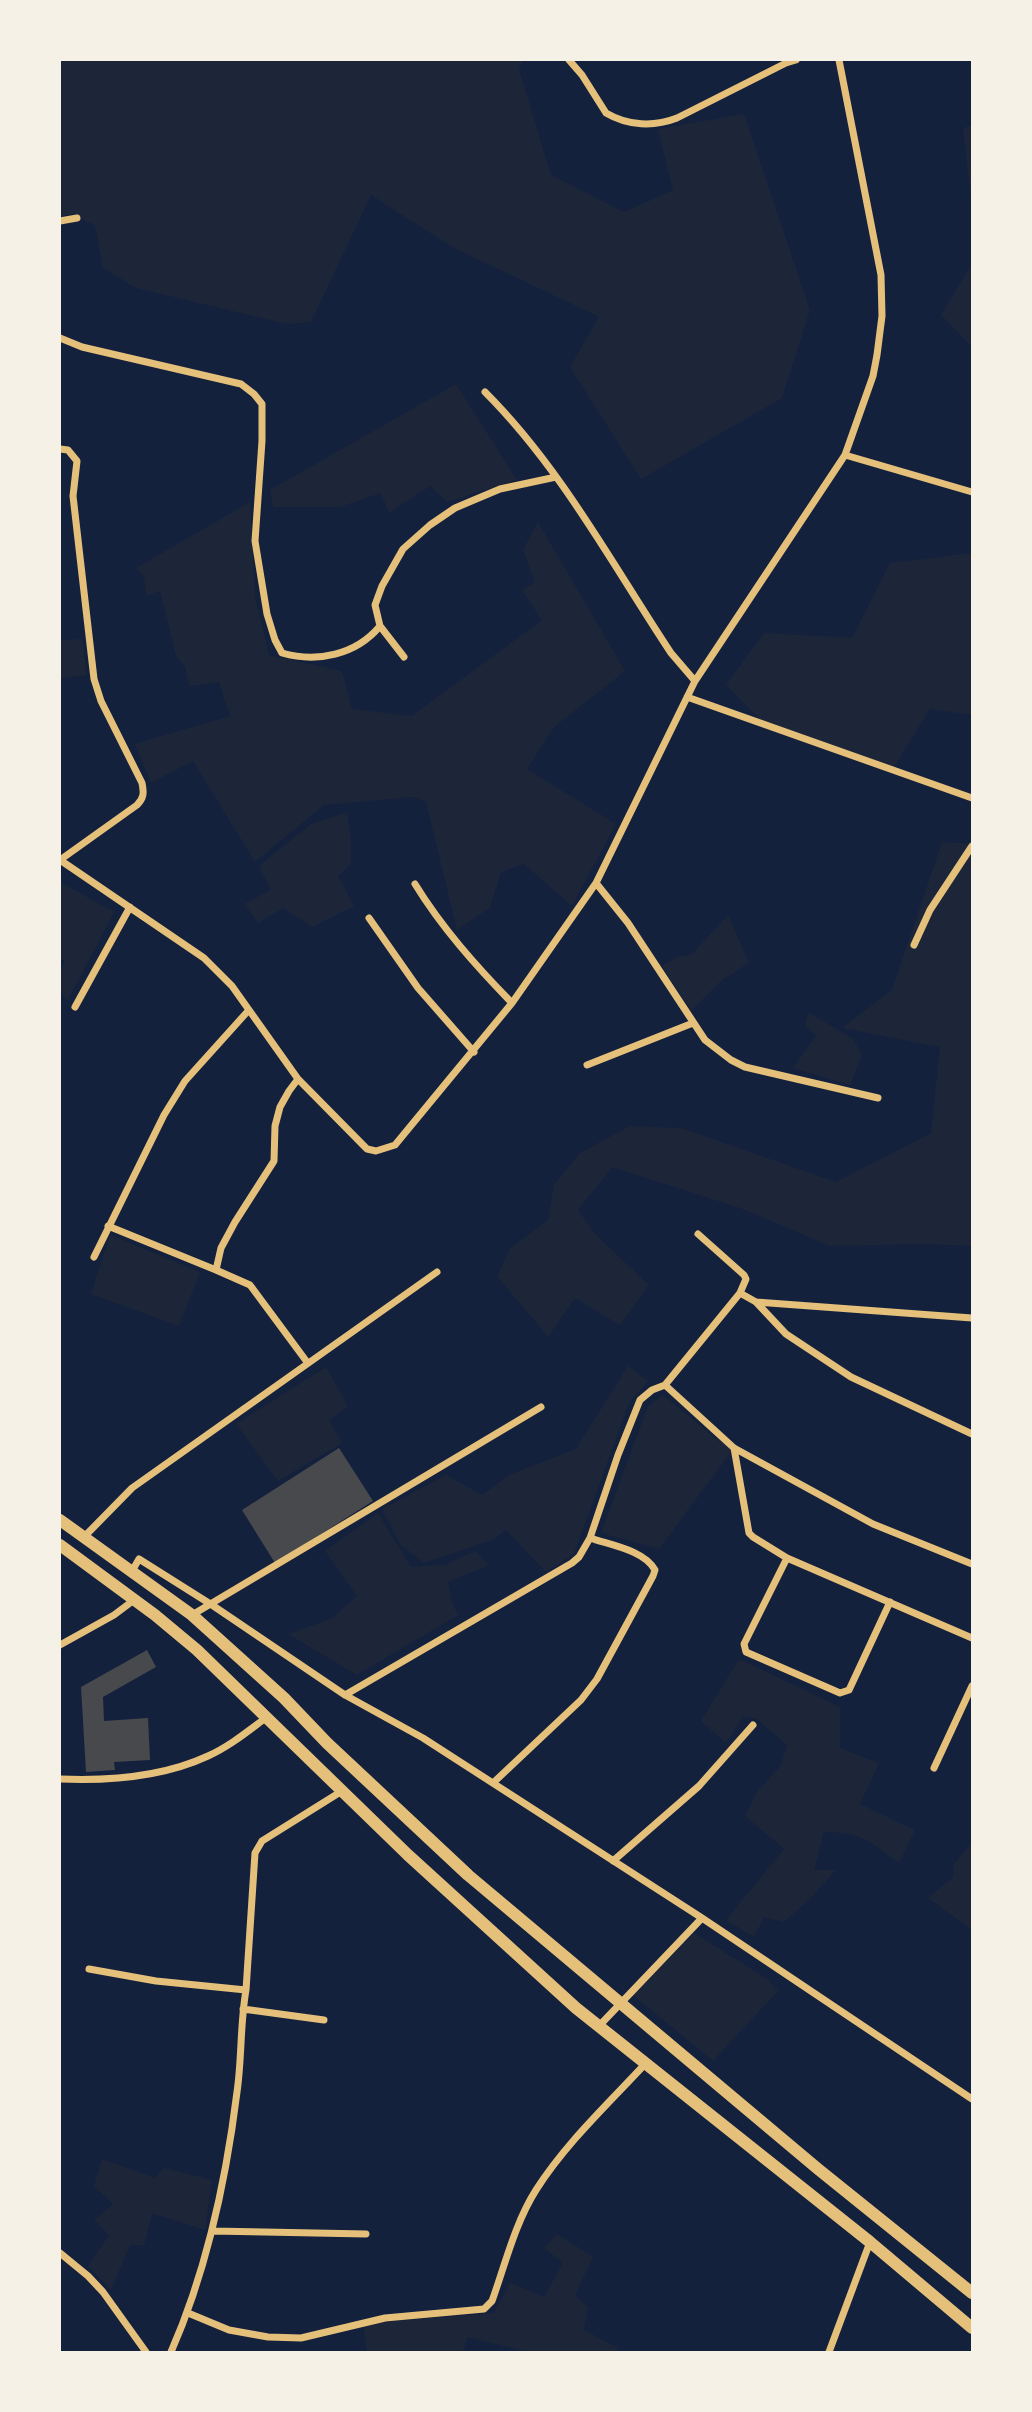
<!DOCTYPE html>
<html>
<head>
<meta charset="utf-8">
<style>
	body { margin:0 }
	#map { position:relative; width:1032px; height:2412px; overflow:hidden; background:#14213d; font-family:"Noto Sans",sans-serif }
	canvas { display:block }
	.frame { position:absolute; inset:0; border:61px solid #f6f1e7; pointer-events:none }
</style>
</head>
<body>
<div id="map">
<canvas width="1032" height="2412"></canvas>
<div class="frame"></div>
</div>
<script>
const ctx = document.querySelector('canvas').getContext('2d');
ctx.lineJoin = 'round';
function fillPath(path, color) { ctx.fillStyle = color; ctx.fill(path, 'evenodd'); }
function stroke(path, color, width, dash) { ctx.strokeStyle = color; ctx.lineWidth = width; ctx.lineCap = dash ? 'butt' : 'round'; ctx.setLineDash(dash || []); ctx.stroke(path); }
fillPath(new Path2D(`
	M 60,60 L 523,60 L 519,69 L 551,175 L 624,212 L 673,190 L 658,129 L 744,114 L 810,310 L 782,398 L 641,479 L 570,367 L 599,317 L 452,247 L 371,195 L 311,322 L 287,324 L 136,288 L 103,268 L 95,226 L 74,214 L 60,216 Z
	M 972,124 L 972,208 L 963,129 Z
	M 972,264 L 972,347 L 941,315 Z
	M 456,384 L 517,480 L 447,502 L 430,486 L 389,513 L 381,493 L 340,507 L 273,507 L 270,490 Z
	M 250,502 L 255,597 L 269,655 L 342,671 L 352,709 L 412,716 L 542,620 L 522,590 L 535,582 L 523,550 L 538,522 L 625,671 L 553,728 L 527,769 L 616,824 L 572,906 L 524,864 L 501,872 L 490,908 L 457,930 L 426,802 L 414,797 L 324,805 L 255,862 L 193,761 L 151,783 L 135,744 L 230,716 L 219,682 L 189,686 L 185,667 L 176,656 L 160,591 L 146,596 L 144,577 L 136,568 Z
	M 972,553 L 972,715 L 930,709 L 894,767 L 765,725 L 726,685 L 764,633 L 852,638 L 890,563 Z
	M 82,639 L 87,675 L 60,679 L 60,640 Z
	M 347,812 L 351,841 L 351,864 L 338,876 L 354,906 L 312,927 L 283,908 L 258,923 L 244,904 L 271,890 L 259,866 L 311,824 Z
	M 942,842 L 972,844 L 972,1246 L 927,1244 L 830,1246 L 740,1208 L 612,1167 L 578,1210 L 596,1235 L 649,1285 L 620,1325 L 575,1298 L 548,1337 L 497,1276 L 510,1249 L 548,1220 L 554,1185 L 580,1153 L 630,1126 L 681,1128 L 836,1182 L 931,1133 L 940,1047 L 842,1028 L 892,990 Z
	M 60,882 L 114,912 L 68,1000 L 60,992 L 60,972 L 65,961 L 60,958 Z
	M 728,915 L 749,963 L 722,980 L 691,1011 L 662,966 L 677,957 L 691,955 Z
	M 808,1012 L 853,1039 L 862,1055 L 850,1085 L 793,1068 L 816,1036 L 805,1025 Z
	M 110,1235 L 200,1272 L 179,1326 L 91,1294 Z
	M 628,1366 L 648,1381 L 629,1403 L 574,1554 L 546,1572 L 506,1530 L 492,1540 L 424,1563 L 400,1544 L 382,1509 L 446,1475 L 482,1495 L 511,1474 L 576,1449 Z
	M 326,1367 L 348,1406 L 329,1420 L 342,1443 L 278,1481 L 236,1424 Z
	M 663,1395 L 719,1441 L 734,1448 L 659,1549 L 601,1533 L 648,1406 Z
	M 378,1513 L 411,1567 L 445,1565 L 475,1551 L 489,1565 L 448,1582 L 452,1602 L 458,1615 L 357,1675 L 288,1634 L 331,1619 L 357,1596 L 325,1551 Z
	M 739,1659 L 840,1707 L 840,1748 L 879,1763 L 860,1804 L 915,1830 L 899,1863 C 870,1841 861,1832 824,1832 L 814,1870 L 836,1870 L 809,1900 L 784,1922 L 764,1917 L 754,1937 L 726,1920 L 784,1849 L 745,1816 L 757,1792 L 781,1765 L 787,1745 L 757,1719 L 743,1716 L 726,1743 L 701,1721 Z
	M 972,1842 L 972,1930 L 928,1898 L 953,1877 L 954,1864 Z
	M 694,1933 L 766,1978 L 778,1991 L 713,2061 L 633,1995 Z
	M 102,2159 L 155,2178 L 164,2168 L 212,2180 L 205,2230 L 152,2213 L 144,2245 L 130,2245 L 111,2290 L 88,2266 L 109,2235 L 94,2220 L 113,2204 L 94,2186 Z
	M 557,2234 L 593,2257 L 575,2295 L 588,2307 L 584,2330 L 618,2348 L 616,2352 L 528,2352 L 468,2337 L 463,2352 L 367,2352 L 363,2323 L 494,2313 L 510,2283 L 544,2297 L 563,2263 L 544,2248 Z`), '#1d2539');
fillPath(new Path2D(`
	M 339,1448 L 373,1501 L 275,1563 L 242,1510 Z
	M 147,1650 L 156,1667 L 103,1697 L 104,1721 L 148,1718 L 150,1760 L 114,1762 L 115,1770 L 86,1772 L 81,1687 Z`), '#48494c');
stroke(new Path2D(`
	M 569,60 L 582,75 L 606,113 C 628,126 654,127 677,118 L 786,63 L 796,60
	M 60,221 L 77,218
	M 60,338 L 82,347 L 241,384 L 254,394 L 262,404 L 262,441 L 255,541 L 267,614 L 275,640 L 282,653 C 317,663 356,655 380,626
	M 485,392 C 561,468 612,564 671,653 L 695,681
	M 60,449 L 68,450 L 77,461 L 73,496 L 94,679 L 101,701 L 142,783 C 144,793 144,798 137,805 L 60,860
	M 845,455 L 972,492
	M 404,657 L 380,626 L 375,605 L 382,586 L 403,549 L 430,525 L 455,508 L 500,489 L 556,477
	M 687,697 L 972,798
	M 60,860 L 204,958 L 232,986 L 298,1079 L 367,1149 L 376,1151 L 395,1145 L 512,1003 L 596,883 L 695,681 L 845,455 L 873,376 L 877,355 L 882,316 L 881,275 L 839,60
	M 596,883 L 628,923 L 705,1040 L 731,1060 L 745,1067 L 878,1098
	M 415,884 C 442,928 476,966 512,1003
	M 369,918 L 418,988 L 474,1052
	M 914,945 L 930,910 L 972,846
	M 75,1007 L 130,907
	M 587,1065 L 693,1023
	M 298,1079 L 289,1091 L 280,1107 L 275,1126 L 274,1161 L 235,1222 L 221,1248 L 216,1270 L 250,1285 L 307,1362
	M 108,1226 L 216,1270
	M 94,1257 L 164,1115 L 185,1081 L 248,1011
	M 740,1293 L 756,1302 L 972,1318
	M 756,1302 L 786,1334 L 851,1377 L 972,1434
	M 665,1385 L 734,1448 L 873,1524 L 972,1564
	M 734,1448 L 749,1533 L 753,1537 L 787,1558 L 972,1638
	M 84,1537 L 132,1488 L 437,1272
	M 787,1558 L 744,1644 L 746,1652 L 840,1693 L 849,1690 L 890,1602
	M 132,1571 L 139,1559 L 212,1605 L 345,1695 L 423,1738 L 702,1918 L 972,2099
	M 192,1615 L 541,1407
	M 60,1645 L 114,1615 L 134,1600
	M 345,1695 L 572,1563 L 579,1557 L 590,1538 L 618,1455 L 640,1400 L 652,1390 L 665,1385 L 740,1293 L 746,1279 L 744,1275 L 698,1234
	M 934,1768 L 972,1686
	M 60,1779 C 109,1781 163,1777 208,1756 C 230,1746 248,1731 267,1717
	M 493,1783 L 581,1700 L 597,1679 L 653,1576 L 655,1570 C 644,1550 610,1545 590,1538
	M 613,1861 L 699,1786 L 753,1725
	M 89,1969 L 156,1981 L 246,1990
	M 243,2009 L 324,2020
	M 599,2026 L 702,1918
	M 213,2231 L 366,2234
	M 60,2253 L 88,2276 L 103,2292 L 146,2352
	M 188,2313 L 229,2330 L 268,2337 L 301,2338 L 385,2318 L 484,2309 L 492,2301 C 505,2265 515,2223 536,2190 C 566,2143 608,2104 646,2063
	M 171,2352 C 207,2270 226,2181 237,2092 C 242,2058 240,2024 246,1990 L 255,1853 L 262,1841 L 342,1791
	M 829,2352 L 870,2242`), '#e5c07b', 7);
stroke(new Path2D(`
	M 60,1520 L 192,1615 L 284,1698 L 327,1743 L 468,1875 L 818,2169 L 972,2293
	M 60,1545 L 155,1615 L 197,1650 L 408,1855 L 576,2008 L 870,2242 L 972,2328`), '#e5c07b', 12);
</script>
</body>
</html>
